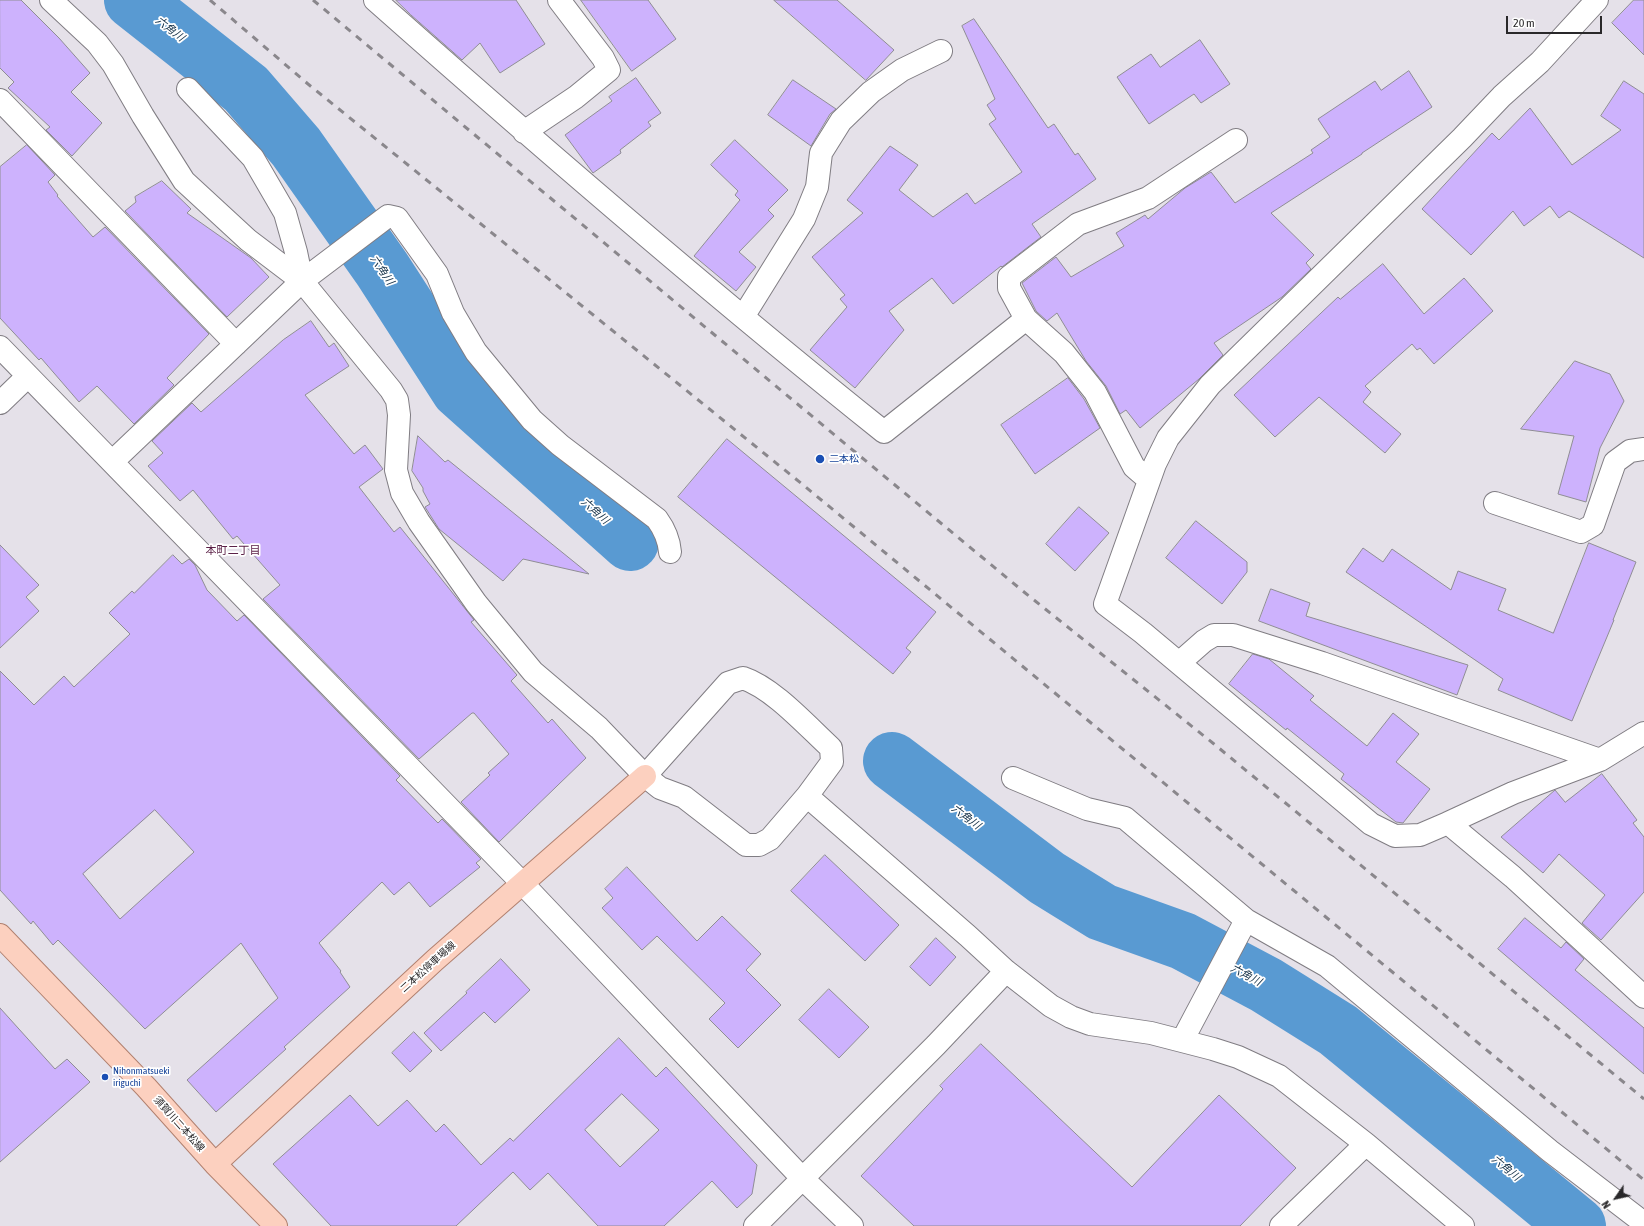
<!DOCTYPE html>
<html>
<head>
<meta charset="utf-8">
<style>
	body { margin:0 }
	#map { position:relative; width:1644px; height:1226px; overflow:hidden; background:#e5e1e9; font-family:"Asap Condensed",sans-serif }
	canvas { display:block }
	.north { position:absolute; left:1596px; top:1178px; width:40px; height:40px; -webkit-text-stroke:3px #fff; paint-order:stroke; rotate:236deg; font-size:11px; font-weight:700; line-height:16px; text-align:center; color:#29282a }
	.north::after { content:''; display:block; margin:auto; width:14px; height:18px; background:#29282a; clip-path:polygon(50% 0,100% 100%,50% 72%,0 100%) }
	.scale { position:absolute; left:1506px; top:16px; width:96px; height:18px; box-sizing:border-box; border:2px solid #29282a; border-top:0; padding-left:5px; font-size:12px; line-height:14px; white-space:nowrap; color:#29282a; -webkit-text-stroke:3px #fff; paint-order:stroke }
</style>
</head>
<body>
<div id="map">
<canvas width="1644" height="1226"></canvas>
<div class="north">N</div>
<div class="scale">20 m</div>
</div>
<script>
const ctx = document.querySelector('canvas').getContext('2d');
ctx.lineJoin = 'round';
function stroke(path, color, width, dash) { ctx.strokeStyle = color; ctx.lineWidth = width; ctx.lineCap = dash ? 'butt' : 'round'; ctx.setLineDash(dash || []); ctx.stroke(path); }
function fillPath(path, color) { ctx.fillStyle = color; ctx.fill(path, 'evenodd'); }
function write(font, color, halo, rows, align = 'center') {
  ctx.font = font + ' "Asap Condensed","Noto Sans JP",sans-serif'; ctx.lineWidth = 3.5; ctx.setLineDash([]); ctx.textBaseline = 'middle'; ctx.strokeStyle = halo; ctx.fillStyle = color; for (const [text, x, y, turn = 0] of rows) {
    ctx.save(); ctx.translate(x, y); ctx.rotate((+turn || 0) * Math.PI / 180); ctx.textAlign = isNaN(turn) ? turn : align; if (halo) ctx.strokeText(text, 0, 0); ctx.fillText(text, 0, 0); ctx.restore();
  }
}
stroke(new Path2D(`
	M 133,0 L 246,89 L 296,147 L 382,269 L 460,390 L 630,542
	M 892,761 L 1047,878 L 1102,912 L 1183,941 L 1266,985 L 1338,1030 L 1577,1226`), '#599ad2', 58);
const building = new Path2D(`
	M 0,0 L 21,0 L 59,38 L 90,73 L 71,92 L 102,123 L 72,156 L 46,130 L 50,127 L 8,88 L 14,82 L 0,68 Z
	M 396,0 L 516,0 L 545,44 L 500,73 L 480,43 L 462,60 L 411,15 Z
	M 581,0 L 648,0 L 676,39 L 632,71 Z
	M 774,0 L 837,0 L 894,50 L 866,80 Z
	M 1634,0 L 1644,0 L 1644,55 L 1612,23 Z
	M 974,19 L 1048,128 L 1054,124 L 1075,155 L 1078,153 L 1096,179 L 1032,224 L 1041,237 L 1002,267 L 1001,266 L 953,304 L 932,278 L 889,311 L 904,330 L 855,388 L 810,350 L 847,307 L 840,299 L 845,295 L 812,257 L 863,213 L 847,200 L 890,146 L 918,165 L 899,190 L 933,217 L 967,193 L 975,204 L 1022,172 L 989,124 L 996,119 L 987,105 L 995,99 L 962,26 Z
	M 1200,40 L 1230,84 L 1201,103 L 1194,94 L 1149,124 L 1117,77 L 1151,54 L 1160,67 Z
	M 1409,71 L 1432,107 L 1362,153 L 1362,154 L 1271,213 L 1314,255 L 1306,263 L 1311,269 L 1282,297 L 1214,343 L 1223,355 L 1199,379 L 1140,428 L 1126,410 L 1120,414 L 1106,386 L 1086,361 L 1057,313 L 1047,321 L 1036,311 L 1022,283 L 1056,257 L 1071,277 L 1124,246 L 1116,233 L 1145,215 L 1148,219 L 1185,188 L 1211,172 L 1235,203 L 1313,153 L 1311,150 L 1330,137 L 1318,119 L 1375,81 L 1381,90 Z
	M 636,78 L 661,113 L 648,122 L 651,126 L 620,150 L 621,153 L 593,173 L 565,135 L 612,101 L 609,97 Z
	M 793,80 L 836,109 L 830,114 L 811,146 L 768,115 Z
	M 1624,81 L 1644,94 L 1644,258 L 1569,211 L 1559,218 L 1550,206 L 1524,226 L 1513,211 L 1471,255 L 1422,209 L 1492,133 L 1499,140 L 1530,108 L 1572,165 L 1621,130 L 1601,116 Z
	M 735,140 L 788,190 L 768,210 L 774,216 L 739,252 L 756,267 L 736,291 L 694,256 L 740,200 L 735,195 L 738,191 L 711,165 Z
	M 27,145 L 55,175 L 48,182 L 58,195 L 57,196 L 93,237 L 105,227 L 209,334 L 167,378 L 174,385 L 134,424 L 97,386 L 79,402 L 41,358 L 39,360 L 0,318 L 0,167 Z
	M 162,181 L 191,209 L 187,213 L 251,258 L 269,277 L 227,317 L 125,211 L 136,202 L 135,197 Z
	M 1383,264 L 1424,314 L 1464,278 L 1493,311 L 1434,364 L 1420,348 L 1417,350 L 1412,344 L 1365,386 L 1371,392 L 1363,402 L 1401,434 L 1385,453 L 1319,397 L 1275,437 L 1234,395 L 1338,297 L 1340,299 Z
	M 311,321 L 329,347 L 334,343 L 349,366 L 305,395 L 354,454 L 365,445 L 383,469 L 359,487 L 394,532 L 400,527 L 455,596 L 474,620 L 471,622 L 517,675 L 511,681 L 548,723 L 552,719 L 586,758 L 499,842 L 461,802 L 490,775 L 488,773 L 509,754 L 474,713 L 472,713 L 419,759 L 263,599 L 280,585 L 237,536 L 233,539 L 193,490 L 180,501 L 148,466 L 163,453 L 152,441 L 192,403 L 201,412 L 283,340 Z
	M 1575,361 L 1610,374 L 1624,401 L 1600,448 L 1586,502 L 1558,494 L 1574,436 L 1521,429 Z
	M 1068,378 L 1084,399 L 1100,428 L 1035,474 L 1001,425 Z
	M 418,436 L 445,462 L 448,460 L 589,574 L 523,559 L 503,581 L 439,529 L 425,507 L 430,504 L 423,491 L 423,488 L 412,471 Z
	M 727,439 L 936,612 L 906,648 L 911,652 L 893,674 L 678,497 Z
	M 1079,507 L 1109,533 L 1075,571 L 1046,544 Z
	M 1196,521 L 1247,562 L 1247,572 L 1222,604 L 1166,558 Z
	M 1589,543 L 1636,562 L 1613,620 L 1614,620 L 1572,721 L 1498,690 L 1503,679 L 1346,572 L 1363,548 L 1383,562 L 1392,549 L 1451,590 L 1458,571 L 1506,589 L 1498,610 L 1553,633 Z
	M 0,545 L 39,585 L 26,597 L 39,611 L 0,648 Z
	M 173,555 L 182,564 L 189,559 L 195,565 L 207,590 L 237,621 L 244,615 L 400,776 L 396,780 L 438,823 L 442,819 L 481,859 L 476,863 L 480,867 L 430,907 L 409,882 L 394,895 L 382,882 L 319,943 L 341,971 L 340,972 L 350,987 L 284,1047 L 286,1049 L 216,1112 L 187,1080 L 278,998 L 241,943 L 145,1029 L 58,940 L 53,945 L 33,921 L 31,924 L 0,890 L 0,671 L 34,705 L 64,676 L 74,687 L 130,634 L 109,613 L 132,591 L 134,593 ZM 155,810 L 194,852 L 120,919 L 83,874 Z
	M 1271,589 L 1310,603 L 1306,616 L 1468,665 L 1457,695 L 1259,621 Z
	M 1253,654 L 1269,659 L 1314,696 L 1310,700 L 1367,746 L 1393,713 L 1419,734 L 1396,762 L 1430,789 L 1403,823 L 1396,822 L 1341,779 L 1344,774 L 1287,728 L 1286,730 L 1229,684 Z
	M 1602,774 L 1637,820 L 1633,823 L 1644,837 L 1644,892 L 1601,940 L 1582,923 L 1605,895 L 1559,854 L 1543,873 L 1501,837 L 1555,790 L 1565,802 Z
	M 825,855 L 899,925 L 865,961 L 791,891 Z
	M 627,867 L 697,941 L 722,916 L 761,954 L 746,970 L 781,1005 L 738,1048 L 709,1019 L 725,1003 L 657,936 L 642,950 L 602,908 L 613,898 L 605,889 Z
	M 1525,918 L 1561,948 L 1566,942 L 1584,959 L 1575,970 L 1644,1028 L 1644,1074 L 1498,949 Z
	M 936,938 L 956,957 L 930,986 L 910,967 Z
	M 501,959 L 530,990 L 495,1023 L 484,1012 L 441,1051 L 424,1033 L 467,993 L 466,992 Z
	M 829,989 L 869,1027 L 839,1058 L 799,1020 Z
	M 0,1008 L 55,1069 L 67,1059 L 90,1082 L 0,1162 Z
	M 414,1032 L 432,1051 L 410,1072 L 392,1053 Z
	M 619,1038 L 656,1077 L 666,1067 L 757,1165 L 752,1194 L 737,1208 L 712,1181 L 664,1226 L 598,1226 L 548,1173 L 530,1190 L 513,1172 L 456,1226 L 331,1226 L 273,1164 L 350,1095 L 378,1126 L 407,1100 L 436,1132 L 444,1124 L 481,1165 L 510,1138 L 513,1141 ZM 622,1094 L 659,1130 L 620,1167 L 585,1130 Z
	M 981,1044 L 1132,1187 L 1219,1095 L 1296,1168 L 1240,1226 L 914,1226 L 861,1176 L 943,1089 L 940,1086 Z`);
fillPath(building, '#cdb2fd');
stroke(building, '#8f8d94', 1);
const minor = new Path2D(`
	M 51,0 L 97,43 L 113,64 L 143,116 L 184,181 L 248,240 L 302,281 L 391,390 L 397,400 L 399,415 L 396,470 L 402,493 L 419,522 L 476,603 L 533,672 L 599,728 L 645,776 L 660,788 L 684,797 L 746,845 L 759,845 L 770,839 L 807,796 L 832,762 L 831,748 C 806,725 773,688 743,678 L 728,683 L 645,776
	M 375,0 C 542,148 710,293 884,432 L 1026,319 L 1064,353 L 1095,392 L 1134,467 L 1149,480
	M 1597,0 L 1540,62 L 1502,96 L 1462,138 L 1210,385 L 1168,438 L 1155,464 L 1105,604 L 1143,633 L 1371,824 L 1395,836 L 1420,835 L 1448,823 L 1513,877 L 1644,997
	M 188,89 L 253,158 L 285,213 L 296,252 L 302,281
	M 0,100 L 236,344
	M 524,132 L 576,97 L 609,70 L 603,58 L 559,0
	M 743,317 L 804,219 L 817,187 L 821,153 L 841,121 L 871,92 L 902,70 L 941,51
	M 1026,319 L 1009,288 L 1009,277 L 1078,224 L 1148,198 L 1236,140
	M 0,347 L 523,884 L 802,1178 L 852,1226
	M 0,403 L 28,376
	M 112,462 L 302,281 L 388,216 L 397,218 L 437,274 L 453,313 L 476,352 L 532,420 L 560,445 L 657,519 C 665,530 669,539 670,552
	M 1495,503 L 1581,532 L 1593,525 L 1615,462 L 1630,451 L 1644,449
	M 1179,663 L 1204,641 L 1214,635 L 1233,635 L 1322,663 L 1600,760
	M 1013,778 L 1087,809 L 1125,818 L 1246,920 L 1327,966 L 1550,1151 L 1644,1223
	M 807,796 L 968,936 L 1006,971 L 1051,1006 L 1071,1017 L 1090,1024 L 1151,1033 L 1213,1049 L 1238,1057 L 1279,1076 L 1366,1144 L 1463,1226
	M 1448,823 L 1513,793 L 1600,760 L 1644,733
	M 1182,1041 L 1246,920
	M 755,1226 L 936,1045 L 1006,971
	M 1281,1226 L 1366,1144`);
const major = new Path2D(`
	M 0,935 L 146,1087 L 215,1164 L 276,1226
	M 215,1164 L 435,960 L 645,776`);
stroke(minor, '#807d83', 24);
stroke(major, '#b1806f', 24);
stroke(minor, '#fff', 22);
stroke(major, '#fcd0bf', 22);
stroke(new Path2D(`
	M 210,0 L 308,84 L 802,484 L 1644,1180
	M 313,0 L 837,437 L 1024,592 L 1214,744 L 1644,1099`), '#8a878c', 3, [7, 7]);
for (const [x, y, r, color] of [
	[820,459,5,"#1a4fb4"],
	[105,1077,4,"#1a4fb4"]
]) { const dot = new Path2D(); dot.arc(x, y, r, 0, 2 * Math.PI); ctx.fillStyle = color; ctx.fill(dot); stroke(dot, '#fff', 1.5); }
write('10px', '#164399', '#fff', [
	["二本松",829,459],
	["Nihonmatsueki",113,1071],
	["iriguchi",113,1083]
], 'left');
write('10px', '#29282a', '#fff', [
	["二本松停車場線",428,967,-42],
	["須賀川二本松線",179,1124,48]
]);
write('italic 11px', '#143047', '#fff', [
	["六角川",170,29,38],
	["六角川",382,270,56],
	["六角川",595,511,42],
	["六角川",966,817,37],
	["六角川",1246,975,28],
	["六角川",1506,1168,39]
]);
write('11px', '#5b2047', '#fff', [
	["本町二丁目",233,551]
]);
</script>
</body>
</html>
